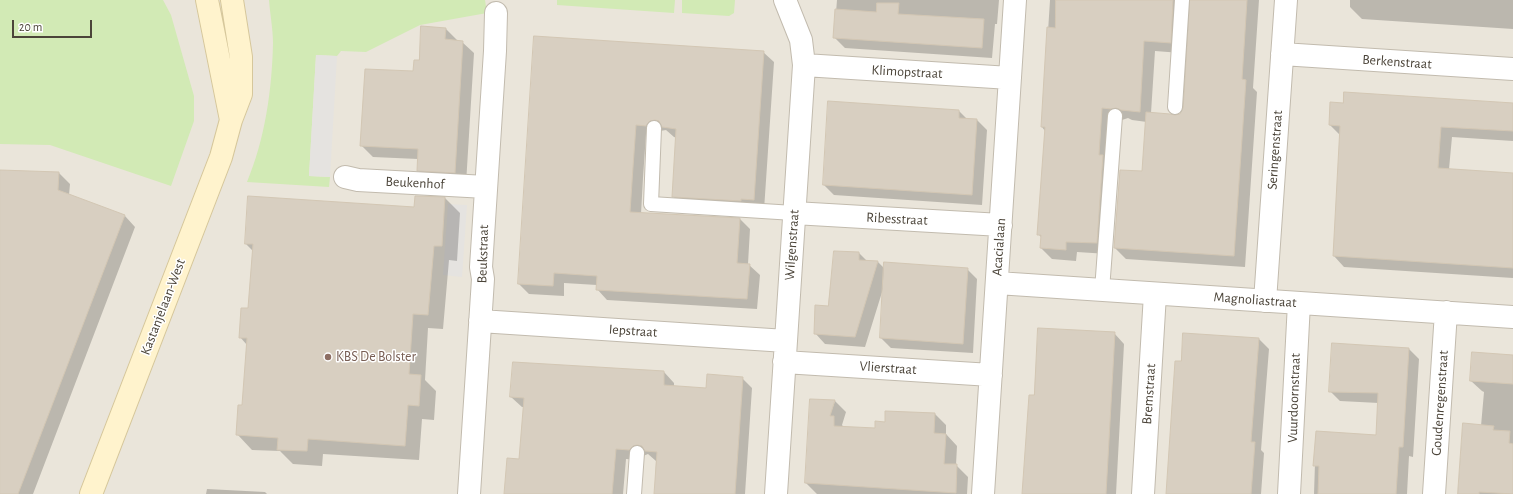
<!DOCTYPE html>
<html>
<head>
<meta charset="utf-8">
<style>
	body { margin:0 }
	#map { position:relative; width:1513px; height:494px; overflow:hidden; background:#f6f3ec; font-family:"Alegreya Sans",sans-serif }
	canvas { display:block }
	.scale { position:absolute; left:12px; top:20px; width:80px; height:18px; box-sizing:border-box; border:2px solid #4b4439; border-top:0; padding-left:5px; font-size:12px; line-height:14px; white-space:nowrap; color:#4b4439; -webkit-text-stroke:3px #fff; paint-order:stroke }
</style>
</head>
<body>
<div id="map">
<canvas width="1513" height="494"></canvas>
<div class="scale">20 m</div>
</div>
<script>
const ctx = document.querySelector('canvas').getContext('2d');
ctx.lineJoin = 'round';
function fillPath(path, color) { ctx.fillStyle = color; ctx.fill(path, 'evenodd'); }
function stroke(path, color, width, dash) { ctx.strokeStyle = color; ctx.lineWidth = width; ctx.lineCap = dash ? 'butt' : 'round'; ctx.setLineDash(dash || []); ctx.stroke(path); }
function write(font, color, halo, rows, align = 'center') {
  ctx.font = font + ' "Alegreya Sans",sans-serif'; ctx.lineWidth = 3; ctx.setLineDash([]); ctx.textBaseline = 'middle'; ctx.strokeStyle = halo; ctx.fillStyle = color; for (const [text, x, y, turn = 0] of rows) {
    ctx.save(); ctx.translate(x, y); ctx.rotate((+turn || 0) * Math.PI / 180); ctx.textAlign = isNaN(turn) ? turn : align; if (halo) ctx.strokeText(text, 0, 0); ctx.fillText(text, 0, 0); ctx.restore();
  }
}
fillPath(new Path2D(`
	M 0,0 L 1513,0 L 1513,494 L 0,494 Z`), '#eae5da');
fillPath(new Path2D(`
	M 0,0 L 163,0 L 171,15 L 194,96 L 194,121 L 171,186 L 50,145 L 0,144 Z
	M 269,0 L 485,0 L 487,13 L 420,25 L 366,52 L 341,51 L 337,56 L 316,55 L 309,176 L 330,177 L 329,187 L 247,182 C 265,139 272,90 273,43 C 273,29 270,14 269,0 Z
	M 557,0 L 675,0 L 674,13 L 557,5 Z
	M 682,0 L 735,0 L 734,13 L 729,16 L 682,13 Z`), '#d2eab5');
fillPath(new Path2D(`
	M 316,55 L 337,56 L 330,177 L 309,176 Z
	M 448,204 L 467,205 L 462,277 L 443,275 Z`), '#e5e3e0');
fillPath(new Path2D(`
	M 837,0 L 999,0 L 997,24 L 995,24 L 992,58 L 845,48 L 834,37 Z
	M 1049,0 L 1259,0 L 1253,88 L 1257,92 L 1245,267 L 1126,259 L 1115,248 L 1143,173 L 1147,122 L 1132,120 L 1128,118 L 1122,120 L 1113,119 L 1108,254 L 1077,252 L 1076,261 L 1052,259 L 1041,248 L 1042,238 L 1039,235 L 1045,131 L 1042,127 L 1050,0 ZM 1190,2 L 1183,112 L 1181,115 L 1175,116 L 1151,113 L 1155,51 L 1181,53 L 1185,7 Z
	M 1350,0 L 1513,0 L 1513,29 L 1362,19 L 1350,7 Z
	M 446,29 L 457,40 L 462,42 L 474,53 L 466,184 L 429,182 L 418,170 L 418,159 L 373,157 L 361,145 L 414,72 L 420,61 Z
	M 535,37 L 763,52 L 774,62 L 764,210 L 683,207 L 673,196 L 677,138 L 674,137 L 666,130 L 660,131 L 657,136 L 646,134 L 643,178 L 641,214 L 740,219 L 750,229 L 748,264 L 760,275 L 757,309 L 607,300 L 597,289 L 597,285 L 564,283 L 564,296 L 529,294 L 519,284 Z
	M 1513,104 L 1513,141 L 1452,137 L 1449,169 L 1513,174 L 1513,278 L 1344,267 L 1334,256 L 1341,136 L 1330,125 Z
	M 959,111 L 967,119 L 977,120 L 987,130 L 982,205 L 834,195 L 824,185 Z
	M 0,171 L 59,173 L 70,184 L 69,195 L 125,216 L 135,227 L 33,494 L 0,494 Z
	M 445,198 L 460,213 L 457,261 L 449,260 L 443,329 L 428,328 L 425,380 L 436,391 L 434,420 L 422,419 L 419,460 L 323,454 L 322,466 L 293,464 L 280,451 L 252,450 L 237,434 L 243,406 L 247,345 L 240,337 L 249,310 L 253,251 L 246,244 L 415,208 Z
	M 859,253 L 867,261 L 878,262 L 885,269 L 967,269 L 977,279 L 973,353 L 891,348 L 881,338 L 883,289 L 865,347 L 825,344 L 815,333 Z
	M 1114,333 L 1124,344 L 1116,494 L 1023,494 Z
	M 1259,339 L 1269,349 L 1261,450 L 1264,453 L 1261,494 L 1167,494 L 1182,362 Z
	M 1333,344 L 1409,349 L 1419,359 L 1413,457 L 1409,456 L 1407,494 L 1314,494 L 1316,432 L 1377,436 L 1379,403 L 1340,401 L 1330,391 Z
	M 1513,356 L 1513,494 L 1458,494 L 1463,424 L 1481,426 L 1484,392 L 1482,391 L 1471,381 Z
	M 664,372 L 674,383 L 674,387 L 707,389 L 742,378 L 752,388 L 745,494 L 655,494 L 656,461 L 648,454 L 643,456 L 640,460 L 626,459 L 623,494 L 505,494 L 520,460 L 524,407 L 522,407 L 511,397 Z
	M 835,401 L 846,412 L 842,425 L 844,428 L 876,429 L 886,423 L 935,414 L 946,425 L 946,434 L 957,446 L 956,465 L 968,477 L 967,494 L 817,494 L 806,483 Z
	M 207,489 L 265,492 L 267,494 L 206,494 Z`), '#0003');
const building = new Path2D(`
	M 1056,0 L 1173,0 L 1171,43 L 1144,41 L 1140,112 L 1121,110 L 1116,108 L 1111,109 L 1102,108 L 1099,155 L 1103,155 L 1097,243 L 1066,242 L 1066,250 L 1040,248 L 1041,235 L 1037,235 L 1045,127 L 1041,127 L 1047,27 L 1055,28 Z
	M 1190,0 L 1247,0 L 1242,79 L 1246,80 L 1234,256 L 1114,248 L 1120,170 L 1142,171 L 1146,112 L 1170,114 L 1175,115 L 1180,114 L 1183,108 Z
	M 877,3 L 899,3 L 898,14 L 984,19 L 982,48 L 833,38 L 835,9 L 876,12 Z
	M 421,26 L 446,28 L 445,39 L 463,41 L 455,173 L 417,171 L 418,149 L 360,146 L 365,69 L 413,71 L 414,60 L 419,60 Z
	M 534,36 L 764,51 L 754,200 L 741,199 L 741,201 L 672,197 L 676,129 L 662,127 L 659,121 L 655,120 L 650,121 L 646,126 L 636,125 L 633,167 L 630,212 L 740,218 L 737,263 L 750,264 L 747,299 L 596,290 L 597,276 L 554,273 L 553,286 L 518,284 Z
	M 1344,92 L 1513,103 L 1513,131 L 1441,127 L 1438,168 L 1513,173 L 1513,268 L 1333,256 L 1340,126 L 1329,125 L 1330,102 L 1343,103 Z
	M 828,101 L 959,110 L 959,118 L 977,119 L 972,195 L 823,185 Z
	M 0,170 L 59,172 L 58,190 L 125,215 L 18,494 L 0,494 Z
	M 248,196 L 414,207 L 415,196 L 445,197 L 442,246 L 434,246 L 428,315 L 413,314 L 409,374 L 421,375 L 419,406 L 408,405 L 405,446 L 308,439 L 307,451 L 277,450 L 278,438 L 236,435 L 238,405 L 242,405 L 247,338 L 239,338 L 241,308 L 248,308 L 253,244 L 245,244 Z
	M 834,251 L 859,252 L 859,260 L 878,261 L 855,337 L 814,334 L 815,305 L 828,306 Z
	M 884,262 L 968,268 L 963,344 L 880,338 Z
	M 1038,328 L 1115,332 L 1106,494 L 1022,494 L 1029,395 L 1034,395 Z
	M 1183,333 L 1259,338 L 1251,442 L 1255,442 L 1251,494 L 1166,494 L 1175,361 L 1181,361 Z
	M 1332,343 L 1409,348 L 1403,447 L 1399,447 L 1396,494 L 1318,494 L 1319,466 L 1313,466 L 1316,431 L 1376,435 L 1378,393 L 1329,392 Z
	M 1472,352 L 1513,355 L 1513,384 L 1470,381 Z
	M 513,362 L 664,371 L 664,385 L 706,388 L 707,374 L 743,377 L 735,494 L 654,494 L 657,452 L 645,451 L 642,446 L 637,445 L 633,446 L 629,450 L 616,449 L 612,494 L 504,494 L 507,458 L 519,459 L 524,398 L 510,397 Z
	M 810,399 L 835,400 L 830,416 L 834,416 L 834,426 L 875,428 L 875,421 L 885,422 L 885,411 L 935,413 L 934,433 L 946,434 L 944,464 L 957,464 L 956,493 L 805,483 Z
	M 1463,423 L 1494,426 L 1493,430 L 1510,431 L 1509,443 L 1513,444 L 1513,494 L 1479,492 L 1479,494 L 1458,494 Z`);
fillPath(building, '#d8cfc1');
stroke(building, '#d3c7b4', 1);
const lane = new Path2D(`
	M 1175,107 L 1182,0
	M 654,128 L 651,204 L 794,213
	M 1102,290 L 1115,116
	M 634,494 L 637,453`);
const street = new Path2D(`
	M 1282,54 L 1513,69
	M 804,65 L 1010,78
	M 345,177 L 358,180 L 486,187
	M 794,213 L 1001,225
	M 997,283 L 1513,317
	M 1265,301 L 1286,0
	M 480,321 L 786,341
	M 784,362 L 991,375
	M 469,494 L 483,279 L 481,267 L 495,51 L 496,13
	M 776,494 L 804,65 L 801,40 L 785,0
	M 983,494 L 1015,0
	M 1143,494 L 1155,294
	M 1289,494 L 1299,303
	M 1434,494 L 1446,312`);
const secondary = new Path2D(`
	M 207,0 L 231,120
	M 91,494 L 221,157 L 231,120 L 241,94 L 241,57 L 232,0`);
stroke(lane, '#c2bbae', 16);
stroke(street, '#c2bbae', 24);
stroke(secondary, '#d6c79b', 24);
stroke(lane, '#fff', 14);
stroke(street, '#fff', 22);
stroke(secondary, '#fff3cd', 22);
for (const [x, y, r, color] of [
	[328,357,4,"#8d6e63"]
]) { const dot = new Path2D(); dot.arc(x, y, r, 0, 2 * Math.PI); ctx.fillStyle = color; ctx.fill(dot); stroke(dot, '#fff', 1.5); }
write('14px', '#4b4439', '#fff', [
	["Berkenstraat",1397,62,4],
	["Klimopstraat",907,72,3],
	["Seringenstraat",1275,150,-86],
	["Beukenhof",415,183,3],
	["Ribesstraat",897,219,3],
	["Wilgenstraat",792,245,-86],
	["Acacialaan",999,247,-86],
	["Beukstraat",483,254,-88],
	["Magnoliastraat",1255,300,4],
	["Kastanjelaan-West",163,307,-69],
	["Iepstraat",633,331,4],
	["Vlierstraat",888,368,4],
	["Bremstraat",1149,394,-86],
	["Vuurdoornstraat",1294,398,-88],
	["Goudenregenstraat",1440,403,-86]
]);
write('14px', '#785e54', '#fff', [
	["KBS De Bolster",336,357]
], 'left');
</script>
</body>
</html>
